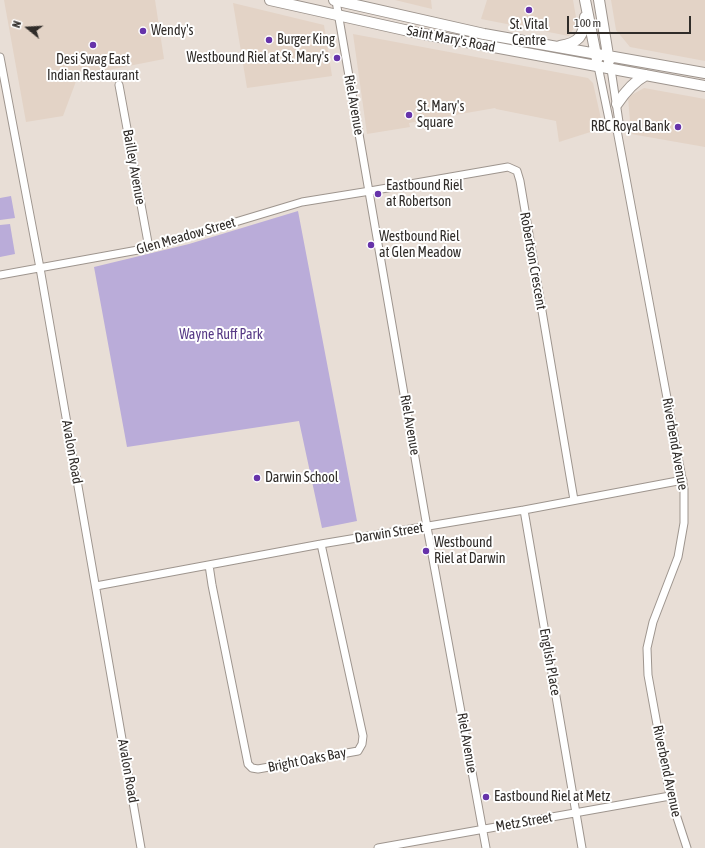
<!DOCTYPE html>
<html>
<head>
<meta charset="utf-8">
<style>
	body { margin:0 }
	#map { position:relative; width:705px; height:848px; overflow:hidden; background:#e8ded6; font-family:"Asap Condensed",sans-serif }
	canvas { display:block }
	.north { position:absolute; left:8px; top:8px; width:40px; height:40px; -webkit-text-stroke:3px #fff; paint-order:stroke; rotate:288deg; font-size:11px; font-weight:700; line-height:16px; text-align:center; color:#302c29 }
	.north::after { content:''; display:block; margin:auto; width:14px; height:18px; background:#302c29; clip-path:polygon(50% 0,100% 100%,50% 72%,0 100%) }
	.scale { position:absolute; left:567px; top:16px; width:124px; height:18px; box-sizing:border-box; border:2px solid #302c29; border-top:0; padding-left:5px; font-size:12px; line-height:14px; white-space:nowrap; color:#302c29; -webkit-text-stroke:3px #fff; paint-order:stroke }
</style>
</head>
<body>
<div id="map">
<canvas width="705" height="848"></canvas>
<div class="north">N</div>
<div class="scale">100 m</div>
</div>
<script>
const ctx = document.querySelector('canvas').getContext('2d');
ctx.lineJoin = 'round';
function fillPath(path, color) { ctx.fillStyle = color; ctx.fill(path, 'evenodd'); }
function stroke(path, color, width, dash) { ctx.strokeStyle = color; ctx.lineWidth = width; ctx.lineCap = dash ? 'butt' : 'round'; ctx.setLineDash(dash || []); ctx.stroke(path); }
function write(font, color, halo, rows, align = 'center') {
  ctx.font = font + ' "Asap Condensed",sans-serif'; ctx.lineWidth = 4; ctx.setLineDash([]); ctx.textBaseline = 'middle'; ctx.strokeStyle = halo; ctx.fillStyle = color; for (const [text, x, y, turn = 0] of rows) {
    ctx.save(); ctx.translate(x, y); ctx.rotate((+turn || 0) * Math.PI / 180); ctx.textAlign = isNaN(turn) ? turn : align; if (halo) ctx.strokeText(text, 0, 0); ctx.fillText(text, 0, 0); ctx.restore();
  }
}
fillPath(new Path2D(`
	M 4,0 L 155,0 L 164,59 L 78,76 L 63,116 L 26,122 Z
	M 395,0 L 431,0 L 432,9 Z
	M 487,0 L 573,0 L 577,23 L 569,36 L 481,19 Z
	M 611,0 L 705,0 L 705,61 L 630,47 L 616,30 Z
	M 233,3 L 324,25 L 332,76 L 247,88 Z
	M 353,34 L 588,78 L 593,83 L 603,128 L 559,142 L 556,121 L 496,109 L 495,108 L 409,123 L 410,127 L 367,134 Z
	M 644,88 L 705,99 L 705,147 L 631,134 L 628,97 Z`), '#e3d3c6');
fillPath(new Path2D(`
	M 11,196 L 15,218 L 0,220 L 0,198 Z
	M 298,211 L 357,521 L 322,528 L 299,421 L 127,447 L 94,267 L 189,244 Z
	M 10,224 L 15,254 L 0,257 L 0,225 Z`), '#baacd9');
const street = new Path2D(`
	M 336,1 L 427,527 L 486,848
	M 0,57 L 40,268 L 141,848
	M 598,66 L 610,124 L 617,130
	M 611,69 L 619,122 L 617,130 L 684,489 L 684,523 L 678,557 L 653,622 L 647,648 L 648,675 L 670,796 L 687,848
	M 119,85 L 149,248
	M 0,275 L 149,248 L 302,202 L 370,191 L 508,167 L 517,171 L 520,181 L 574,500
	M 524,510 L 582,848
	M 209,565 L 212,585 L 248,764 L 252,768 L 258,769 L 358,751 L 362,744 L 363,736 L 321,544
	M 96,586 L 321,544 L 524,510 L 683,480
	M 378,848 L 670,796`);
const secondary = new Path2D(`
	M 270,0 L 418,33 L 705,86
	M 334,0 L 484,34 L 705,73
	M 585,0 L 597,60
	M 599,0 L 609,61
	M 560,46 C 579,43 584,36 585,17
	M 617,104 C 625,92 633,82 646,75`);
stroke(street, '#9e958e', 9);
stroke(secondary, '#9e958e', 12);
stroke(street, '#fff', 7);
stroke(secondary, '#fff', 10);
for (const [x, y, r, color] of [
	[529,10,4,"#63a"],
	[143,31,4,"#63a"],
	[269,40,4,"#63a"],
	[93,45,4,"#63a"],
	[337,58,4,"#63a"],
	[409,115,4,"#63a"],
	[678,127,4,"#63a"],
	[378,194,4,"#63a"],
	[371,245,4,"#63a"],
	[257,478,4,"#63a"],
	[426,551,4,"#63a"],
	[486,797,4,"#63a"]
]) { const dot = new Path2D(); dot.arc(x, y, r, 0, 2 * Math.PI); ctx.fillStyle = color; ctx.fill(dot); stroke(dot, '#fff', 1.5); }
write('14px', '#302c29', '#fff', [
	["St. Vital",529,25,"center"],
	["Centre",529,41,"center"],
	["Wendy's",151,31],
	["Burger King",277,40],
	["Westbound Riel at St. Mary's",329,58,"right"],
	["Desi Swag East",93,60,"center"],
	["Indian Restaurant",93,76,"center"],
	["St. Mary's",417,107],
	["Square",417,123],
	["RBC Royal Bank",670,127,"right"],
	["Eastbound Riel",386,186],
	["at Robertson",386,202],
	["Westbound Riel",379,237],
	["at Glen Meadow",379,253],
	["Darwin School",265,478],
	["Westbound",434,543],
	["Riel at Darwin",434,559],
	["Eastbound Riel at Metz",494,797]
], 'left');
write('14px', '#302c29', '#fff', [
	["Saint Mary's Road",451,39,11],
	["Riel Avenue",354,105,80],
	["Bailley Avenue",134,167,80],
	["Glen Meadow Street",186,236,-16],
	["Robertson Crescent",533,261,80],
	["Riel Avenue",410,425,80],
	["Riverbend Avenue",675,444,80],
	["Avalon Road",72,452,80],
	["Darwin Street",389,533,-9],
	["English Place",550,662,80],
	["Riel Avenue",467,743,80],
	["Bright Oaks Bay",307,760,-11],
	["Avalon Road",128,771,80],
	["Riverbend Avenue",667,771,78],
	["Metz Street",524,822,-10]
]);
write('14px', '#573986', '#fff', [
	["Wayne Ruff Park",221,335]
]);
</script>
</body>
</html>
